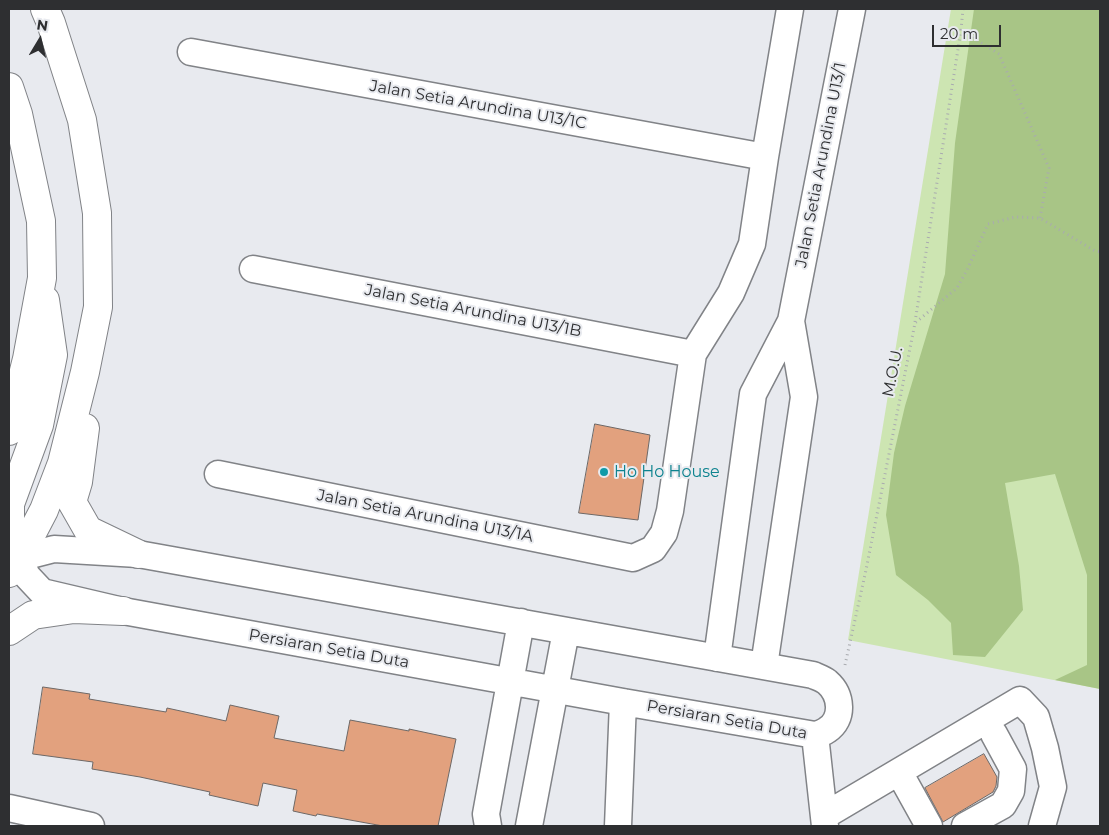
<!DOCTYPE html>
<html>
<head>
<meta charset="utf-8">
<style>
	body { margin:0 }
	#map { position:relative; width:1109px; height:835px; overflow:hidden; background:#e8eaef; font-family:Montserrat,sans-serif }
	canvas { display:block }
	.frame { position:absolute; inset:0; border:10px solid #2e2f31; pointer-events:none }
	.north { position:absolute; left:15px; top:15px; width:50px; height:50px; -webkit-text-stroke:4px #e8eaef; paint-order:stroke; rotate:9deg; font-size:14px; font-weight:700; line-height:20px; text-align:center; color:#2e2f31 }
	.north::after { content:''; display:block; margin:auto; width:18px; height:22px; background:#2e2f31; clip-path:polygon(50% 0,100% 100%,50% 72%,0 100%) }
	.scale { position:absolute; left:932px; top:25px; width:69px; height:22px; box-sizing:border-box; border:2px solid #2e2f31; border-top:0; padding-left:6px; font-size:15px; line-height:18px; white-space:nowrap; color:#2e2f31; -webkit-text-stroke:4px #e8eaef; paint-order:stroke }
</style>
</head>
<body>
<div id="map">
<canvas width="1109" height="835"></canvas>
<div class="frame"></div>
<div class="north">N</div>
<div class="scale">20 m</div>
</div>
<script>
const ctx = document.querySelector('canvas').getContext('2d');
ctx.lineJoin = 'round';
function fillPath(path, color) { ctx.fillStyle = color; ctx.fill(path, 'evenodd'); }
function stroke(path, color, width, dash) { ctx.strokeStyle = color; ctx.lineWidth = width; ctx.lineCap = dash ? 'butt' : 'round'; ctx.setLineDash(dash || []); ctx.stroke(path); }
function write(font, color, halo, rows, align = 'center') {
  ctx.font = font + ' Montserrat,sans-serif'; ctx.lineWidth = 4; ctx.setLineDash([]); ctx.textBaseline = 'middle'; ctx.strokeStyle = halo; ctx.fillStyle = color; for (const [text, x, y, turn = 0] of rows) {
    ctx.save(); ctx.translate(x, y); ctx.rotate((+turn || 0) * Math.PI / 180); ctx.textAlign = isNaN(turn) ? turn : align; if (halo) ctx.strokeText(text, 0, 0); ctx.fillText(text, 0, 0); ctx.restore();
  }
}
fillPath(new Path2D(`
	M 951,9 L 1100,9 L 1100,689 L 848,640 Z`), '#cde5b2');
fillPath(new Path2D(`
	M 974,9 L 1100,9 L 1100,689 L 1055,680 L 1087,665 L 1087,575 L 1055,474 L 1005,483 L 1019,566 L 1023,610 L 985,657 L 953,655 L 951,623 L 928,600 L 896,575 L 886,515 L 894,453 L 905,406 L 945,274 L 955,143 Z`), '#a8c586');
const building = new Path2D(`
	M 595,424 L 650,435 L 638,520 L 579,513 Z
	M 43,687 L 90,694 L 89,699 L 166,712 L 167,708 L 226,721 L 230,705 L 279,716 L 274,738 L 344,751 L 350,720 L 409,731 L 409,729 L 456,739 L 438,826 L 383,826 L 317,814 L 316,816 L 293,811 L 297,790 L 263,783 L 258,806 L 209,795 L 210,792 L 140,777 L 92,769 L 93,762 L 33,754 Z
	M 984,754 L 997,777 L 996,786 L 993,792 L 943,822 L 925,788 Z`);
fillPath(building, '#e2a17e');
stroke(building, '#6d6866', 1);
const minor = new Path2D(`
	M 191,52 L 765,157
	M 253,269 L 693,354
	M 791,321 L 852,9
	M 218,474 L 633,558 L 653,549 L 664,533 L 670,511 L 693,354 L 731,293 L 752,244 L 765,157 L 790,9
	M 54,549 L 138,554 L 813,675 C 817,677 823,679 827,682 C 842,695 844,719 827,730 C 823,733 819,734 815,735 L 623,702 L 123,611 L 42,592 L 27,576 L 19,558 Z
	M 717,658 L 753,394 L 791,321 L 804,397 L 764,666
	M 815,735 L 825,826
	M 899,772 L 929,826
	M 9,808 L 91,826
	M 824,816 L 1020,700 L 1036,717 L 1045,748 L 1053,787 L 1042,826
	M 488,826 L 486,814 L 521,622
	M 529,826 L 566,631
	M 618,826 L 623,702
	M 965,826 L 1003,805 L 1011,791 L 1013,769 L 994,734`);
const major = new Path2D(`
	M 9,87 L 18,114 L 41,221 L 42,278 L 27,359 L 9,431
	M 85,428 L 78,482 L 72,502 L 88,530 L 138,554
	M 19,558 L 10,528 L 10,504 L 39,425 L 53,355 L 45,300
	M 9,573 L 19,558 L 44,510 L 62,463 L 85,372 L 98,307 L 97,213 L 82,120 L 51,23 L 45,9
	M 9,631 L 33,615 L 74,609 L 123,611`);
stroke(minor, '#818387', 29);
stroke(major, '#818387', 30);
stroke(new Path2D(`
	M 963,9 L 961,30 L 999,54 L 1032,129 L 1049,168 L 1040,218
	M 915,322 L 961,30
	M 845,665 L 866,570 L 915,323 L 957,288 L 967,270 L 988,224 L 1015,217 L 1040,218 L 1095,251 L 1100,252`), '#a9abaf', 3, [1, 4]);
stroke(minor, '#fff', 26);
stroke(major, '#fff', 28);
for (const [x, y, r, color] of [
	[604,472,5,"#0f9aa8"]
]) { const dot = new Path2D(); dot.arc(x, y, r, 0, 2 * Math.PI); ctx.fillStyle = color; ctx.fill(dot); stroke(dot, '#e8eaef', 2); }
write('16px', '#2e2f31', '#e8eaef', [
	["Jalan Setia Arundina U13/1C",478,105,10],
	["Jalan Setia Arundina U13/1",821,165,-79],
	["Jalan Setia Arundina U13/1B",473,311,11],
	["M.O.U.",893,372,-79],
	["Jalan Setia Arundina U13/1A",425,516,11],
	["Persiaran Setia Duta",329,649,10],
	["Persiaran Setia Duta",727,720,10]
]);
write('16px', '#0d838f', '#e8eaef', [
	["Ho Ho House",614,472]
], 'left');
</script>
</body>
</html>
